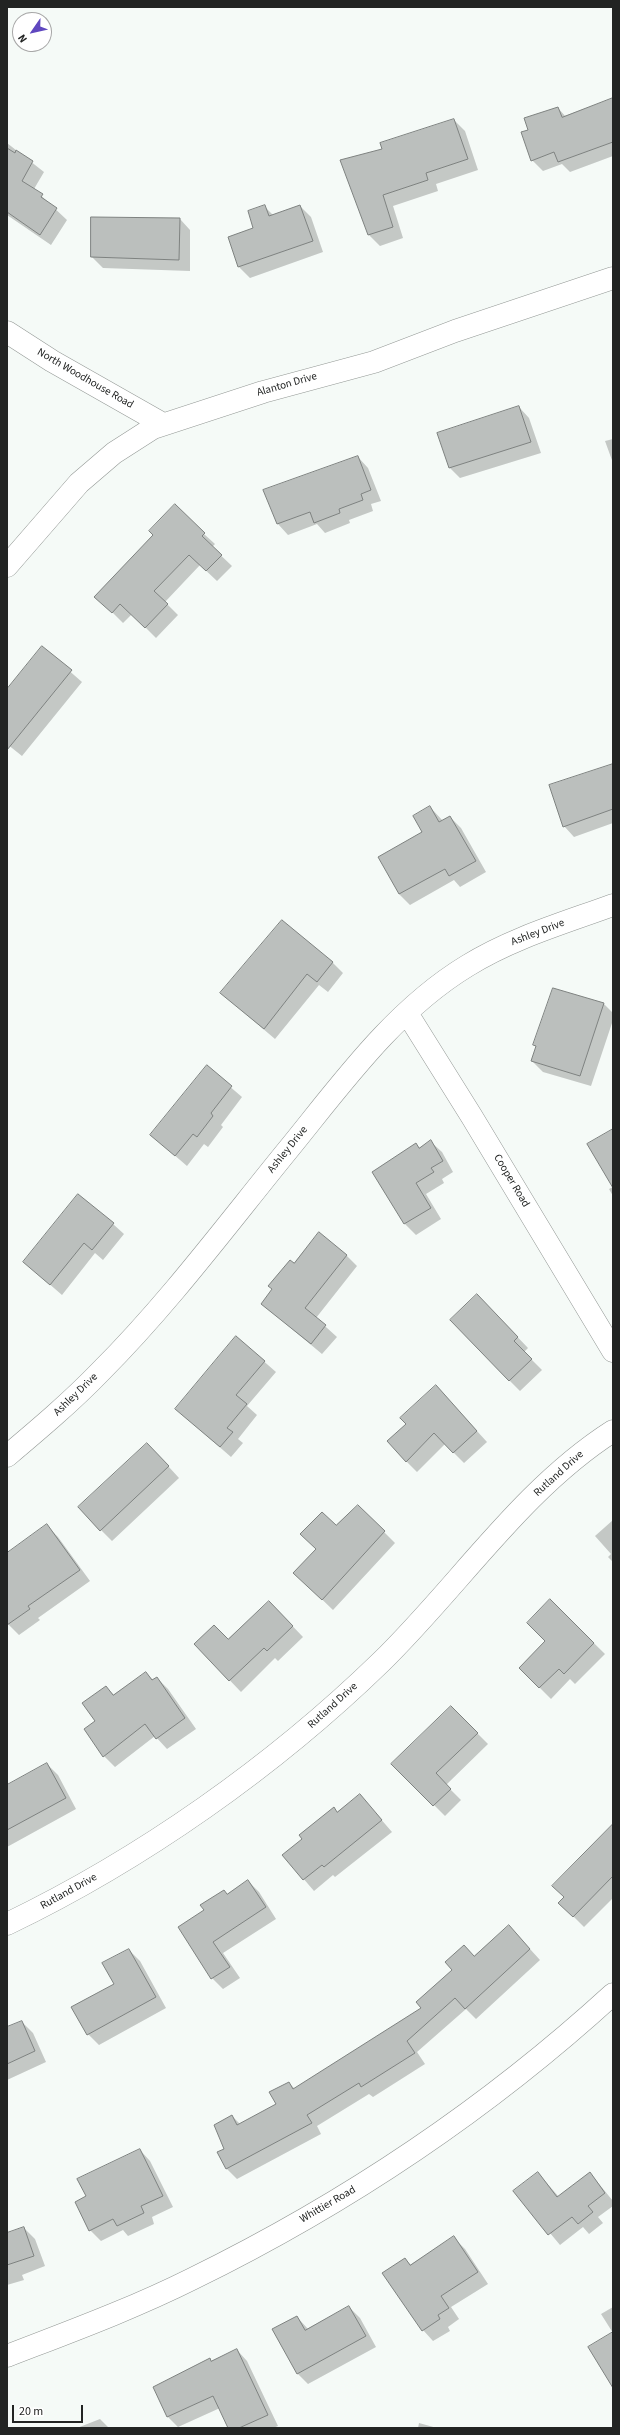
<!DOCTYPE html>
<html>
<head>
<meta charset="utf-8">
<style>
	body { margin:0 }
	#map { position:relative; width:620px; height:2435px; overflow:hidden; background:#f5faf7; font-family:"Source Sans 3",sans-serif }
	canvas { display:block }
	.frame { position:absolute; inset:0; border:8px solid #222423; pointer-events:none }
	.north { position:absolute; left:12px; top:12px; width:40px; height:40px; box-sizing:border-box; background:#fff; border:1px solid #a7a7a7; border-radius:50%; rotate:236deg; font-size:11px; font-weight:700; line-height:16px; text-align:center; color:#222423 }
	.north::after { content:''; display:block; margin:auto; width:14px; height:18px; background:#5f47bf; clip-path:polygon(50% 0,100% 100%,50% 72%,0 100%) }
	.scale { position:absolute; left:12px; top:2405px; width:71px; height:18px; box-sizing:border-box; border:2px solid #222423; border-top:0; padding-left:5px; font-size:12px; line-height:14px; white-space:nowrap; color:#222423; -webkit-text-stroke:3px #fff; paint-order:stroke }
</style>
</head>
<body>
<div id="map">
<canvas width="620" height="2435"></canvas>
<div class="frame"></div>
<div class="north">N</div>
<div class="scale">20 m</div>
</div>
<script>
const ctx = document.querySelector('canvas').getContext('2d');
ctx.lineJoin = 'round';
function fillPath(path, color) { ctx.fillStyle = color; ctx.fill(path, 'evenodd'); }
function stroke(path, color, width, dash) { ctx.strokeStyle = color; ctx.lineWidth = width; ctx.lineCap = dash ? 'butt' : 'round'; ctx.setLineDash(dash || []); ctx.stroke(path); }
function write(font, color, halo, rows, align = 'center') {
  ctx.font = font + ' "Source Sans 3",sans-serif'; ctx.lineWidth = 3.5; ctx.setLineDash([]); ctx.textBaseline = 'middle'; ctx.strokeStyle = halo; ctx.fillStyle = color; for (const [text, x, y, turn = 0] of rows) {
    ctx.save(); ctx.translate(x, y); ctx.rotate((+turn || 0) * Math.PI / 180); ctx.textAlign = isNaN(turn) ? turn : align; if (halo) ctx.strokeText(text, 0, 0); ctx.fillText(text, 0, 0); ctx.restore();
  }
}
fillPath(new Path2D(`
	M 613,100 L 613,156 L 570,172 L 562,164 L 543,171 L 532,160 L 529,130 L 558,108 L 566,117 Z
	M 454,120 L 465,131 L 478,170 L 436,184 L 438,191 L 393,206 L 403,238 L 380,246 L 369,235 L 341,160 L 383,150 Z
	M 7,143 L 44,172 L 34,189 L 67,220 L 51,245 L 7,215 Z
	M 264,206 L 274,216 L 300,206 L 311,217 L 323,252 L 250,278 L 239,267 L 229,237 L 254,228 Z
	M 180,219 L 190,230 L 190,271 L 103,268 L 92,257 Z
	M 519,407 L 529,418 L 541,453 L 460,478 L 449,467 Z
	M 613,439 L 613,463 L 605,441 Z
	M 358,457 L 368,468 L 381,501 L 371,504 L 373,511 L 349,520 L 350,523 L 325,533 L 317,524 L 288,535 L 278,524 Z
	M 204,534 L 215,544 L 212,547 L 232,566 L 217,581 L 200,565 L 165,602 L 178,615 L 156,638 L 132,614 L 123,623 L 107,607 Z
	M 42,647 L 82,682 L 22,756 L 7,744 L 7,693 Z
	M 613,765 L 613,823 L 574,837 L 564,826 Z
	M 430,807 L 443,821 L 450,817 L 461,828 L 486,872 L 460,887 L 454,880 L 410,905 L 399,894 Z
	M 332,962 L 343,973 L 328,992 L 319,985 L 275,1039 L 221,993 L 239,971 Z
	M 553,989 L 604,1004 L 613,1013 L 613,1020 L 591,1086 L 543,1072 L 532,1061 L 537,1047 L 534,1045 Z
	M 207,1067 L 242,1097 L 221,1125 L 223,1127 L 208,1147 L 204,1144 L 187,1166 L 151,1135 Z
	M 431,1142 L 442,1152 L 453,1172 L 442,1179 L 444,1183 L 426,1194 L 441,1219 L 416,1235 L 405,1224 L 373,1172 L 415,1144 L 420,1148 Z
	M 613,1187 L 613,1196 L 609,1189 Z
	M 113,1224 L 124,1234 L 103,1260 L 95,1253 L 62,1295 L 24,1262 Z
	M 346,1255 L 357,1266 L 316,1318 L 337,1337 L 322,1354 L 262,1304 L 294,1265 Z
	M 488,1306 L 528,1348 L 524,1352 L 542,1370 L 520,1391 L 509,1380 Z
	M 236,1337 L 276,1372 L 247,1406 L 257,1415 L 238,1439 L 243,1443 L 231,1457 L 176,1409 Z
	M 446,1397 L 487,1442 L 464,1463 L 445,1444 L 417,1472 L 406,1461 Z
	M 158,1455 L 179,1478 L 112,1541 L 101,1530 Z
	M 358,1506 L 395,1543 L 333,1610 L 306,1584 L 317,1550 L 336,1526 Z
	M 613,1520 L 613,1562 L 608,1557 L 611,1554 L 595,1536 Z
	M 47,1526 L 58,1537 L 90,1581 L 38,1618 L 40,1620 L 19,1635 L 7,1623 L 7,1554 Z
	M 550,1600 L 605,1654 L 575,1684 L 570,1679 L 551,1699 L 520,1668 L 547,1641 Z
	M 280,1613 L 303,1637 L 278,1661 L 275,1658 L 241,1692 L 195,1644 L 229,1641 Z
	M 146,1673 L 154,1681 L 157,1678 L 168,1689 L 196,1729 L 167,1749 L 155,1736 L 115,1767 L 104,1756 L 96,1721 L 106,1687 L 114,1695 Z
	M 451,1707 L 488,1744 L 446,1785 L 461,1800 L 445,1816 L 393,1764 Z
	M 47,1764 L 58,1775 L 76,1809 L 7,1847 L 7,1786 Z
	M 360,1795 L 392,1832 L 335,1877 L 333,1875 L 314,1891 L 284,1856 Z
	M 613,1841 L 613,1898 L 584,1927 L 560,1903 Z
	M 248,1881 L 259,1892 L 276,1919 L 223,1953 L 240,1978 L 223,1989 L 212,1978 L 205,1911 L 224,1891 L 228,1895 Z
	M 509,1926 L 540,1960 L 476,2019 L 466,2009 L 417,2052 L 425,2064 L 373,2097 L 369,2094 L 317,2126 L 321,2134 L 237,2179 L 226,2168 L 226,2149 L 232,2116 L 240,2124 L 277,2104 L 289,2083 L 295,2089 L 423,2008 L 474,1957 Z
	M 129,1950 L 140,1961 L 166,2008 L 99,2045 L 88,2034 L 115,1984 Z
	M 22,2022 L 33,2033 L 46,2062 L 7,2080 L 7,2028 Z
	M 140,2150 L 150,2161 L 173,2207 L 152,2217 L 154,2224 L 128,2236 L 123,2230 L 101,2241 L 90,2230 L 87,2197 Z
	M 538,2173 L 559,2197 L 590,2173 L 613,2201 L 613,2206 L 598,2217 L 603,2223 L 589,2234 L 583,2227 L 560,2245 L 515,2191 Z
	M 24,2228 L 35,2239 L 45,2266 L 22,2275 L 24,2280 L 7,2285 L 7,2234 Z
	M 454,2238 L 465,2249 L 488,2284 L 451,2307 L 459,2319 L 448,2327 L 450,2331 L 433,2341 L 423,2330 L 405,2259 L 411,2265 Z
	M 349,2307 L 360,2318 L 376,2347 L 308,2384 L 297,2373 L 297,2317 L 308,2329 Z
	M 613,2307 L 613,2381 L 613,2333 L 601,2314 Z
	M 237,2350 L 247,2361 L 278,2426 L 273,2428 L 229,2428 L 220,2408 L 178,2427 L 168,2417 L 210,2359 L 212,2362 Z
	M 100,2419 L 109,2428 L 77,2428 Z
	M 419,2423 L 437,2428 L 418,2428 Z`), '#0003');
const building = new Path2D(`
	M 613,98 L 613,142 L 558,162 L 554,152 L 531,161 L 521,132 L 528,130 L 524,118 L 558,107 L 562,117 Z
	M 454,119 L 468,159 L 426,173 L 428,180 L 383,195 L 393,227 L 368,235 L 340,160 L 382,149 L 380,143 Z
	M 7,148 L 15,153 L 16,150 L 33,161 L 22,181 L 43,194 L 41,197 L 57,208 L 40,235 L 7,212 Z
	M 265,205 L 269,216 L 300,205 L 313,241 L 238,267 L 228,237 L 253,228 L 248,211 Z
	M 91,217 L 180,218 L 179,260 L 91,257 Z
	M 519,406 L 531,442 L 449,468 L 437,433 Z
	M 358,456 L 371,490 L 361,494 L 363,500 L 339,509 L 340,513 L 314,523 L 310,512 L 277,524 L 263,490 Z
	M 175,504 L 205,533 L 202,536 L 222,555 L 206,571 L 189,555 L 154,591 L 168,604 L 145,628 L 120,604 L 112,613 L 94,597 L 153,535 L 149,531 Z
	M 42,646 L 72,670 L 7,750 L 7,689 Z
	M 613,764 L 613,809 L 563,827 L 549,785 Z
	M 430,806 L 439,822 L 450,816 L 476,861 L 449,876 L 445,869 L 399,894 L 378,857 L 422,832 L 413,816 Z
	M 282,920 L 333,962 L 317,982 L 307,974 L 264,1029 L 220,993 Z
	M 553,988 L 604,1003 L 580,1076 L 531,1061 L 536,1046 L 533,1045 Z
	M 207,1065 L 232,1086 L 211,1113 L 213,1116 L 197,1137 L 193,1134 L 175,1156 L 150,1135 Z
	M 613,1129 L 613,1188 L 587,1144 Z
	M 431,1140 L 443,1161 L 431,1168 L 434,1172 L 416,1183 L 431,1208 L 404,1224 L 372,1172 L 416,1143 L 419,1148 Z
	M 78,1194 L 114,1223 L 92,1250 L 84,1243 L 50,1285 L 23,1262 Z
	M 319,1232 L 347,1255 L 305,1308 L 326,1325 L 311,1344 L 261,1304 L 272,1289 L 268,1286 L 290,1260 L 294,1263 Z
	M 477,1294 L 518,1337 L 514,1341 L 532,1359 L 509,1381 L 450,1320 Z
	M 236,1336 L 265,1361 L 236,1395 L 247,1404 L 227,1428 L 233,1432 L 220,1447 L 175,1409 Z
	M 436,1385 L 477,1431 L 453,1453 L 434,1433 L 406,1462 L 387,1441 L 406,1424 L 400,1418 Z
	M 147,1443 L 169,1466 L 100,1531 L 78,1507 Z
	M 358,1505 L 385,1531 L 322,1600 L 293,1573 L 316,1549 L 300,1534 L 322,1512 L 336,1525 Z
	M 47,1524 L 80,1570 L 28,1606 L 30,1609 L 7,1625 L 7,1553 Z
	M 550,1599 L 594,1643 L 564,1674 L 559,1669 L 539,1688 L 519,1668 L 545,1641 L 527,1623 Z
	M 269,1601 L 293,1626 L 267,1651 L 264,1648 L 229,1681 L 194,1644 L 214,1625 L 228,1639 Z
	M 146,1672 L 152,1680 L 157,1677 L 185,1718 L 156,1739 L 145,1724 L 103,1757 L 84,1729 L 95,1721 L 82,1703 L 106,1686 L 113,1695 Z
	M 451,1706 L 478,1733 L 436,1773 L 451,1789 L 433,1806 L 391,1764 Z
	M 47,1763 L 66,1798 L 7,1830 L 7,1785 Z
	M 360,1794 L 382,1820 L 324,1867 L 322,1865 L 303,1880 L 282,1855 L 302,1839 L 299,1835 L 334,1807 L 337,1812 Z
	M 613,1824 L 613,1876 L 573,1917 L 558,1903 L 564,1897 L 552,1886 Z
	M 248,1880 L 266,1907 L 213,1942 L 230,1967 L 211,1979 L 178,1927 L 204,1910 L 200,1905 L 224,1890 L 227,1894 Z
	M 509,1925 L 530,1949 L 465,2009 L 455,1998 L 407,2041 L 415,2053 L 361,2087 L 359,2083 L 307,2115 L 312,2123 L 226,2169 L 217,2152 L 224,2149 L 214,2125 L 232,2115 L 237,2125 L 276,2104 L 269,2092 L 289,2082 L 293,2089 L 421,2008 L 416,2002 L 452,1970 L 445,1962 L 464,1945 L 474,1956 Z
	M 129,1949 L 156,1997 L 87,2035 L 71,2007 L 114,1984 L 102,1963 Z
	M 22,2021 L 35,2051 L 7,2064 L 7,2027 Z
	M 140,2149 L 163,2196 L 141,2206 L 144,2213 L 117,2226 L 113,2219 L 89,2231 L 75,2202 L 86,2196 L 77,2179 Z
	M 538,2172 L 557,2197 L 590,2172 L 605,2193 L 588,2206 L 593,2212 L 578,2224 L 572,2217 L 548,2235 L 513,2191 Z
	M 24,2227 L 34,2256 L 7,2265 L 7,2233 Z
	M 454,2236 L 478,2272 L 441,2296 L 449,2308 L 438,2315 L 440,2319 L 422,2331 L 382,2273 L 405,2258 L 410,2265 Z
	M 349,2306 L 366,2336 L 297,2374 L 272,2329 L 297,2316 L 305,2330 Z
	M 613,2332 L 613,2388 L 588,2347 Z
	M 237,2349 L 268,2415 L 239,2428 L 228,2428 L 213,2396 L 167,2417 L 153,2387 L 210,2358 L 211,2361 Z`);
fillPath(building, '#bbbfbd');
stroke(building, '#7e8280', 1);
const minor = new Path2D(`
	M 7,332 L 52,361 L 163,424
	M 7,566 L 79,483 L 114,453 L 153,428 L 263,392 L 374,362 L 455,331 L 613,278
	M 407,1013 L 472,1117 L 613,1351
	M 7,1456 C 39,1429 71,1402 100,1372 C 168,1304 226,1226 287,1151 C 340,1086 393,1011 467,966 C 512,938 564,923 613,905
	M 7,1924 C 142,1859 274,1766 381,1662 C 458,1587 522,1489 613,1431
	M 7,2356 C 69,2332 132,2309 192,2279 C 347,2203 485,2111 613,1994`);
stroke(minor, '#939895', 23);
stroke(minor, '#fff', 22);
write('11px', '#222423', '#fff', [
	["North Woodhouse Road",85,379,30],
	["Alanton Drive",287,385,-16],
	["Ashley Drive",538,933,-21],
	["Ashley Drive",288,1150,-51],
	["Cooper Road",511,1181,59],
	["Ashley Drive",76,1395,-44],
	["Rutland Drive",559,1474,-42],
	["Rutland Drive",333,1706,-42],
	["Rutland Drive",69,1892,-29],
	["Whittier Road",328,2205,-30]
]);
</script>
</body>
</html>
